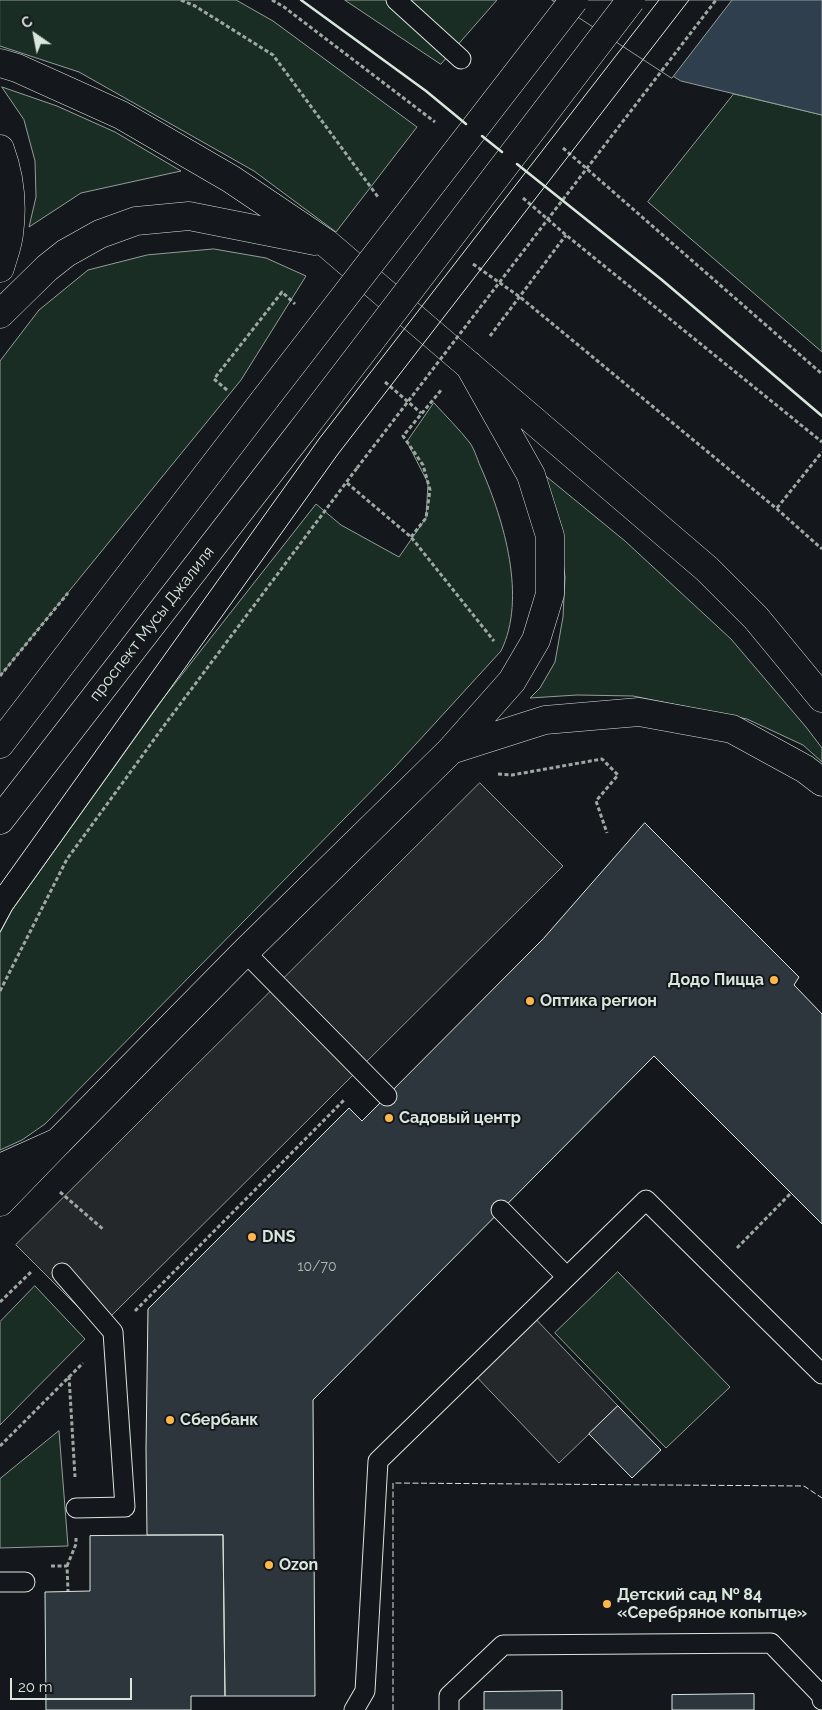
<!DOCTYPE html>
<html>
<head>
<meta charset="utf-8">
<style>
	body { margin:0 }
	#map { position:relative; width:822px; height:1710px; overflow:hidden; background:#14181c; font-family:Raleway,sans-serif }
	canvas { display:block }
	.north { position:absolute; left:10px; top:10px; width:50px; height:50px; -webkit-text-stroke:4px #14181c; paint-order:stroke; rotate:327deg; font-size:14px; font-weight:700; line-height:20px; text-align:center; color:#d8e6dc }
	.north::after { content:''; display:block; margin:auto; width:18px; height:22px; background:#d8e6dc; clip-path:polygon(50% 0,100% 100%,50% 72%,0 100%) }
	.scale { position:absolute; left:10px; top:1678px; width:122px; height:22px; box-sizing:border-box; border:2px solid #d8e6dc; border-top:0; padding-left:6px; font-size:15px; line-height:18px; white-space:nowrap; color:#d8e6dc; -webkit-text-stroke:4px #14181c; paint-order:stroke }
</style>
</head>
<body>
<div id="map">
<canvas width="822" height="1710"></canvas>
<div class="north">С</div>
<div class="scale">20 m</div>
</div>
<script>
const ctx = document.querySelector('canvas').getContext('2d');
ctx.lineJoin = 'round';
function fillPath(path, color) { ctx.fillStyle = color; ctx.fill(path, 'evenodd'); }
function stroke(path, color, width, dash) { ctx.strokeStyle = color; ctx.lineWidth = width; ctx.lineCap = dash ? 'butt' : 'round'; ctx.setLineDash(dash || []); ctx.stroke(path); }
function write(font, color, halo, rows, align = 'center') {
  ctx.font = font + ' Raleway,sans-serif'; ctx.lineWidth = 4; ctx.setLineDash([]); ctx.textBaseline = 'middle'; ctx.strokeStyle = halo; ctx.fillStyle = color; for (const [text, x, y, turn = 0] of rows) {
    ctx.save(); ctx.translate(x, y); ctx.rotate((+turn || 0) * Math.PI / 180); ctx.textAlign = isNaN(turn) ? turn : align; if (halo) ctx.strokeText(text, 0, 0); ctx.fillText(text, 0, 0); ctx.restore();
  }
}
const green = new Path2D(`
	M 0,0 L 236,0 L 273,21 L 417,127 L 336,232 L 254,171 L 79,72 L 0,46 Z
	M 345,0 L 497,0 L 441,64 Z
	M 2,87 L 57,106 L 115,132 L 181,171 L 81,193 L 29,227 L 36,197 L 35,161 L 24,120 Z
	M 734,94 L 822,115 L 822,352 L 648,202 Z
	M 214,249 L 266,258 L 306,276 L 241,380 L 0,676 L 0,361 L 39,310 L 88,270 L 147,255 Z
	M 434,403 C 446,416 459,429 470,443 C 475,450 478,462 482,470 C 504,521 527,598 501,651 L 394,768 L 45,1124 L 22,1140 L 0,1150 L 0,933 L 12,910 L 158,705 L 316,504 L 341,525 L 399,557 L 426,518 L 428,483 L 407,442 Z
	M 536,468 L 625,541 L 731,639 L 806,727 L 822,748 L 822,762 L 803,745 L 747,719 L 633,696 L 577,695 L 530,698 L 540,688 L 555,662 L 563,617 L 565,577 L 559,533 Z
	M 618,1272 L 730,1387 L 666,1448 L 555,1333 Z
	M 35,1286 L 85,1339 L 0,1425 L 0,1322 Z
	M 59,1431 L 68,1546 L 0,1548 L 0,1479 Z`);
fillPath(green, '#1a2d24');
stroke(green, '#939e99', 1);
const parking = new Path2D(`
	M 480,783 L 563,866 L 99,1328 L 16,1245 Z
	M 530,1313 L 618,1406 L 559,1463 L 470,1370 Z`);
fillPath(parking, '#24282b');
stroke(parking, '#939e99', 1);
const water = new Path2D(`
	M 554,0 L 822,0 L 822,115 L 681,81 Z`);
fillPath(water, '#2f3f4d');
stroke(water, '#939e99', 1);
const pier = new Path2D(`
	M 552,0 L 732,0 L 672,78 Z`);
fillPath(pier, '#14181c');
stroke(pier, '#939e99', 1);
const building = new Path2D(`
	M 645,823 L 799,977 L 794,985 L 822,1014 L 822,1224 L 654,1056 L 313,1400 L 315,1696 L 225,1696 L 223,1535 L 147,1535 L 146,1449 L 148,1309 L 349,1108 L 362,1121 L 543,939 Z
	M 618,1406 L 661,1450 L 632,1478 L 589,1434 Z
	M 223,1535 L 225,1696 L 191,1696 L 191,1710 L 46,1710 L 45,1592 L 90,1591 L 90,1536 Z
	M 562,1691 L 562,1710 L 484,1710 L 484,1692 Z
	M 754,1694 L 754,1710 L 672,1710 L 672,1695 Z`);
fillPath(building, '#2c363c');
stroke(building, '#d8e6dc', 1);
const lane = new Path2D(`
	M 396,0 L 461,59
	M 245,952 L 387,1096
	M 501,1210 L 567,1277
	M 62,1273 L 113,1332 L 125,1507 L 76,1508
	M 0,1582 L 25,1582
	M 354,1710 L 365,1691 L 378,1461 L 646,1200 L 822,1374
	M 449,1710 L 449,1696 L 503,1645 L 771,1643 L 822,1696 L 822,1700`);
const street = new Path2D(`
	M 0,1202 L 58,1142`);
const secondary = new Path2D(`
	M 0,63 L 17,68 L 121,115 L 231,179 L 326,243 L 707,569 L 756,618 L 822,698
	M 0,149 C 10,176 13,205 9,234 C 8,245 3,257 0,268
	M 0,314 L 47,268 L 66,253 L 100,234 L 136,221 L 189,216 L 315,241
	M 451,750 L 545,720 L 639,712 L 732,729 L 805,769 L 822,782
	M 0,1168 L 58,1142 L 245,952 L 450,751 L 512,681 L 536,640 L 550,594 L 550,536 L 531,475 L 469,365`);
const primary = new Path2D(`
	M 0,744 L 266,398
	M 0,820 L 304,428`);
stroke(lane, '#d8e6dc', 21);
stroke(street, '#d8e6dc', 29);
stroke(secondary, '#d8e6dc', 29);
stroke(primary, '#d8e6dc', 29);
stroke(new Path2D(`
	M 181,0 L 195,6 L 273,55 L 378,197
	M 272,0 L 284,7 L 435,122
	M 563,148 L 822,374
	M 523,198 L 566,235 L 822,442
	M 473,264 L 520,297 L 777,509 L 822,549
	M 490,336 L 566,235
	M 385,382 L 421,413
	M 227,390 L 214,379 L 282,292 L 295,304
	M 347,483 L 411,537 L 494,641
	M 777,508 L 822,452
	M 411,537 L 426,518 L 430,490 L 423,465 L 403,436 L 442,389
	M 0,676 L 68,593
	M 498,774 L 512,775 L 602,759 L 618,775 L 596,801 L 607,833
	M 0,991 L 67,859 L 169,719 L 357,468
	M 60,1192 L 104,1230
	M 737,1248 L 791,1193
	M 0,1302 L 32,1271
	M 135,1311 L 345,1099
	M 69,1376 L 75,1477
	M 0,1446 L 83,1363
	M 51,1566 L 67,1566 L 68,1591
	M 67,1566 L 76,1544 L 76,1538`), '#9da8a2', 3, [4, 2.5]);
stroke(lane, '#14181c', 19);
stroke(street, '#14181c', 28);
stroke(secondary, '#14181c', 28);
stroke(primary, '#14181c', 28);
stroke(new Path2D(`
	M 0,885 L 319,439 L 659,0
	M 0,932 L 12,910 L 338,454 L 689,0`), '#d8e6dc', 1);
const primaryBridge = new Path2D(`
	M 266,398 L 574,0
	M 304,428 L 631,0`);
stroke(primaryBridge, '#d8e6dc', 29, []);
stroke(new Path2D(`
	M 357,468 L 716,0`), '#9da8a2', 3, [4, 2.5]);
stroke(primaryBridge, '#14181c', 28);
stroke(new Path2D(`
	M 393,1710 L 393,1483 L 804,1486 L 822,1498`), '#d8e6dc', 1, [6, 2.5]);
stroke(new Path2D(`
	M 301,0 L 426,91 L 466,124
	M 482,136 L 502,152
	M 517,164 L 662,280 L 822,416`), '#d8e6dc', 2.5);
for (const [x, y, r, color] of [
	[774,980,5,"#ffb74d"],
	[530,1001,5,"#ffb74d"],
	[389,1118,5,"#ffb74d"],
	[252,1237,5,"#ffb74d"],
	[170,1420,5,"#ffb74d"],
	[269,1565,5,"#ffb74d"],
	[607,1604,5,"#ffb74d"]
]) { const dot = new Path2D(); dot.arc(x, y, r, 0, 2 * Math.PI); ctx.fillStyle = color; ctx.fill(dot); stroke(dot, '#14181c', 2); }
write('14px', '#adbab4', null, [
	["10/70",317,1267]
]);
write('16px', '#d8e6dc', '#14181c', [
	["проспект Мусы Джалиля",152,624,-52]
]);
write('bold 16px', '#d8e6dc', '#14181c', [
	["Додо Пицца",764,980,"right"],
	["Оптика регион",540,1001],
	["Садовый центр",399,1118],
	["DNS",262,1237],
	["Сбербанк",180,1420],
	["Ozon",279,1565],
	["Детский сад № 84",617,1595],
	["«Серебряное копытце»",617,1613]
], 'left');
</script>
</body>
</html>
